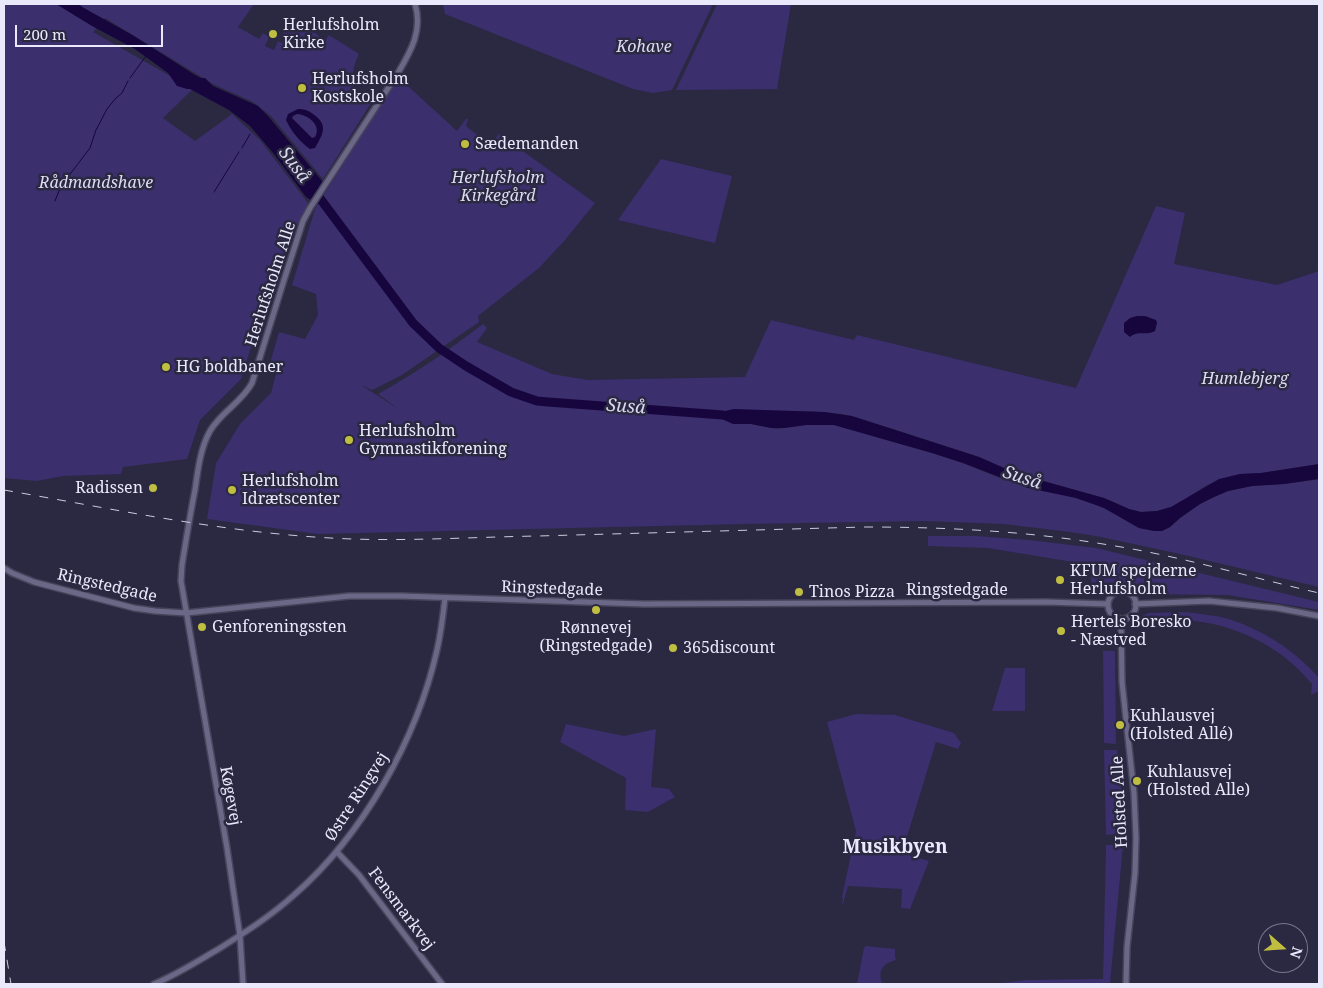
<!DOCTYPE html>
<html>
<head>
<meta charset="utf-8">
<style>
	body { margin:0 }
	#map { position:relative; width:1323px; height:988px; overflow:hidden; background:#2b2842; font-family:"Noto Serif",serif }
	canvas { display:block }
	.frame { position:absolute; inset:0; border:5px solid #eae9fb; pointer-events:none }
	.north { position:absolute; left:1258px; top:923px; width:50px; height:50px; box-sizing:border-box; background:#2b2842; border:1px solid #77758c; border-radius:50%; rotate:109deg; font-size:14px; font-weight:700; line-height:20px; text-align:center; color:#eae9fb }
	.north::after { content:''; display:block; margin:auto; width:18px; height:22px; background:#c0be41; clip-path:polygon(50% 0,100% 100%,50% 72%,0 100%) }
	.scale { position:absolute; left:15px; top:25px; width:148px; height:22px; box-sizing:border-box; border:2px solid #eae9fb; border-top:0; padding-left:6px; font-size:15px; line-height:18px; white-space:nowrap; color:#eae9fb; -webkit-text-stroke:4px #2b2842; paint-order:stroke }
</style>
</head>
<body>
<div id="map">
<canvas width="1323" height="988"></canvas>
<div class="frame"></div>
<div class="north">N</div>
<div class="scale">200 m</div>
</div>
<script>
const ctx = document.querySelector('canvas').getContext('2d');
ctx.lineJoin = 'round';
function fillPath(path, color) { ctx.fillStyle = color; ctx.fill(path, 'evenodd'); }
function stroke(path, color, width, dash) { ctx.strokeStyle = color; ctx.lineWidth = width; ctx.lineCap = dash ? 'butt' : 'round'; ctx.setLineDash(dash || []); ctx.stroke(path); }
function write(font, color, halo, rows, align = 'center') {
  ctx.font = font + ' "Noto Serif",serif'; ctx.lineWidth = 5; ctx.setLineDash([]); ctx.textBaseline = 'middle'; ctx.strokeStyle = halo; ctx.fillStyle = color; for (const [text, x, y, turn = 0] of rows) {
    ctx.save(); ctx.translate(x, y); ctx.rotate((+turn || 0) * Math.PI / 180); ctx.textAlign = isNaN(turn) ? turn : align; if (halo) ctx.strokeText(text, 0, 0); ctx.fillText(text, 0, 0); ctx.restore();
  }
}
fillPath(new Path2D(`
	M 4,4 L 254,4 L 238,27 L 259,39 L 263,33 L 269,37 L 265,46 L 274,50 L 278,41 L 286,45 L 289,39 L 282,35 L 289,21 L 315,33 L 325,41 L 329,35 L 359,54 C 348,76 353,89 371,103 L 323,179 L 271,116 L 253,102 L 213,84 L 105,18 L 93,32 L 193,89 L 163,118 L 195,141 L 232,114 L 260,140 L 308,203 L 293,234 L 280,273 L 272,280 L 241,379 L 200,420 L 187,459 L 123,467 L 121,474 L 63,476 L 37,481 L 4,478 Z
	M 443,4 L 713,4 L 672,90 L 653,93 L 633,89 L 445,14 Z
	M 717,4 L 791,4 L 777,89 L 676,90 Z
	M 398,77 L 457,131 L 466,119 L 468,119 L 466,125 L 468,128 L 487,142 L 493,141 L 499,134 L 595,203 L 565,240 L 539,268 L 478,316 L 479,322 L 402,375 L 372,390 L 361,385 L 400,410 L 378,394 C 416,373 449,350 483,324 L 487,328 L 477,342 L 552,374 L 588,380 L 745,377 L 771,320 L 854,340 L 857,335 L 1076,388 L 1156,206 L 1185,213 L 1174,264 L 1277,285 L 1319,271 L 1319,464 L 1261,473 L 1240,474 L 1207,485 L 1181,502 L 1171,507 L 1157,511 L 1141,512 L 1129,509 L 1104,498 L 1036,479 L 1004,468 L 979,457 L 890,428 L 843,414 L 824,412 L 794,411 L 733,424 L 751,424 L 777,429 L 806,425 L 834,425 L 932,453 L 963,463 L 1002,479 L 1076,498 L 1096,505 L 1104,508 L 1139,528 L 1162,531 L 1170,527 L 1180,518 L 1200,504 L 1214,497 L 1228,491 L 1252,486 L 1284,484 L 1319,479 L 1319,587 L 1180,554 L 1101,537 L 1070,532 L 1004,524 L 925,521 L 744,524 L 318,534 L 207,519 L 216,463 L 240,424 L 271,393 L 277,370 L 269,367 L 279,332 L 305,339 L 318,315 L 316,294 L 292,285 L 315,209 Z
	M 661,159 L 732,176 L 715,243 L 618,220 Z
	M 928,536 L 976,536 L 1029,540 L 1096,548 L 1319,602 L 1319,610 L 1228,595 L 1144,594 L 1129,587 L 1118,585 L 1109,588 L 1101,593 L 1091,593 L 1091,565 L 988,548 L 928,546 Z
	M 1186,612 C 1199,614 1213,615 1225,618 C 1260,628 1295,650 1319,678 L 1319,691 L 1311,695 L 1312,684 C 1278,642 1223,618 1170,620 C 1164,620 1150,618 1144,620 C 1140,622 1135,627 1132,630 L 1129,628 L 1132,621 L 1148,613 Z
	M 1103,651 L 1115,651 L 1116,744 L 1104,743 Z
	M 1005,668 L 1025,668 L 1025,711 L 992,711 Z
	M 856,714 L 895,715 L 954,733 L 961,743 L 958,749 L 936,742 L 902,853 L 929,861 L 910,909 L 901,908 L 902,889 L 848,886 L 843,904 L 842,904 L 843,898 L 842,897 L 856,831 L 827,722 Z
	M 566,724 L 624,736 L 656,729 L 651,787 L 669,789 L 675,797 L 648,812 L 625,810 L 626,778 L 560,742 Z
	M 1104,750 L 1117,750 L 1123,804 L 1123,834 L 1106,835 Z
	M 1106,845 L 1123,845 L 1110,984 L 993,984 L 1026,980 L 1103,979 Z
	M 866,946 L 895,949 L 895,957 L 896,960 C 882,964 878,970 882,984 L 857,984 L 864,948 Z`), '#3b2f6d');
fillPath(new Path2D(`
	M 56,4 L 78,4 L 84,8 L 134,36 L 195,75 L 201,78 L 205,78 L 213,86 L 258,106 L 268,116 L 323,182 L 311,200 L 306,197 L 274,154 L 250,126 L 229,110 L 190,89 L 187,89 L 177,86 L 168,73 L 135,49 L 92,26 Z
	M 298,109 C 304,109 308,110 313,114 C 329,125 323,134 315,148 L 310,149 C 300,142 291,131 286,120 L 288,114 ZM 297,114 C 309,115 322,126 315,137 L 312,138 L 292,118 L 293,116 Z
	M 1137,316 L 1145,316 L 1156,320 L 1157,323 L 1155,331 C 1146,336 1138,330 1130,337 L 1124,332 L 1124,323 L 1130,318 Z
	M 734,409 L 824,412 L 852,416 L 979,457 L 1004,468 L 1036,479 L 1104,498 L 1129,509 L 1141,512 L 1157,511 L 1171,507 L 1219,479 L 1240,474 L 1261,473 L 1319,464 L 1319,479 L 1284,484 L 1252,486 L 1228,491 L 1214,497 L 1200,504 L 1180,518 L 1170,527 L 1162,531 L 1154,531 L 1139,528 L 1104,508 L 1096,505 L 1076,498 L 1028,488 L 963,463 L 932,453 L 834,425 L 806,425 L 784,428 L 771,428 L 751,424 L 733,424 L 711,414 Z`), '#17053e');
stroke(new Path2D(`
	M 130,78 L 146,56
	M 242,148 L 250,134
	M 214,192 L 239,152
	M 55,201 L 61,186 L 90,148 L 96,130 L 107,109 L 115,99 L 122,93 L 128,81`), '#17053e', 1);
stroke(new Path2D(`
	M 313,189 L 413,323 L 439,348 L 466,366 L 511,392 L 537,401 L 548,402 L 723,415`), '#17053e', 9);
const tertiary = new Path2D(`
	M 4,568 L 12,573 L 34,582 L 134,608 L 155,611 L 186,613 L 349,596 L 401,596 L 644,604 L 1046,602 L 1108,604
	M1108 605a14 14 0 1 1 28 0a14 14 0 1 1-28 0Z
	M 1135,604 L 1209,601 L 1277,608 L 1319,616
	M 1121,619 L 1122,682 L 1134,793 L 1136,838 L 1135,873 L 1127,947 L 1126,984
	M 337,852 L 359,875 L 442,984
	M 154,984 C 176,975 196,962 217,950 C 244,933 271,916 294,895 C 363,835 417,739 437,650 C 441,633 443,615 445,598
	M 243,984 L 240,936 L 227,848 L 181,581 L 182,565 C 186,540 190,515 195,490 C 198,470 200,449 210,431 C 221,412 242,402 252,383 L 284,280 L 303,221 L 310,208 L 398,73 C 411,51 423,30 415,4`);
stroke(tertiary, '#47445b', 8);
stroke(tertiary, '#6a6886', 5);
stroke(new Path2D(`
	M 4,490 C 119,510 235,535 352,539 C 414,541 476,537 538,536 C 647,533 755,530 864,527 C 946,527 1027,531 1109,545 C 1180,556 1249,577 1319,593
	M 4,942 L 11,984`), '#cdcbdf', 1, [9, 9]);
for (const [x, y, r, color] of [
	[273,34,5,"#c0be41"],
	[302,88,5,"#c0be41"],
	[465,144,5,"#c0be41"],
	[166,367,5,"#c0be41"],
	[349,440,5,"#c0be41"],
	[153,488,5,"#c0be41"],
	[232,490,5,"#c0be41"],
	[1060,580,5,"#c0be41"],
	[799,592,5,"#c0be41"],
	[596,610,5,"#c0be41"],
	[202,627,5,"#c0be41"],
	[1061,631,5,"#c0be41"],
	[673,648,5,"#c0be41"],
	[1120,725,5,"#c0be41"],
	[1137,781,5,"#c0be41"]
]) { const dot = new Path2D(); dot.arc(x, y, r, 0, 2 * Math.PI); ctx.fillStyle = color; ctx.fill(dot); stroke(dot, '#2b2842', 2); }
write('16px', '#eae9fb', '#2b2842', [
	["Herlufsholm",283,25],
	["Kirke",283,43],
	["Herlufsholm",312,79],
	["Kostskole",312,97],
	["Sædemanden",475,144],
	["HG boldbaner",176,367],
	["Herlufsholm",359,431],
	["Gymnastikforening",359,449],
	["Herlufsholm",242,481],
	["Idrætscenter",242,499],
	["Radissen",143,488,"right"],
	["KFUM spejderne",1070,571],
	["Herlufsholm",1070,589],
	["Tinos Pizza",809,592],
	["Hertels Boresko",1071,622],
	["- Næstved",1071,640],
	["Genforeningssten",212,627],
	["Rønnevej",596,628,"center"],
	["(Ringstedgade)",596,646,"center"],
	["365discount",683,648],
	["Kuhlausvej",1130,716],
	["(Holsted Allé)",1130,734],
	["Kuhlausvej",1147,772],
	["(Holsted Alle)",1147,790]
], 'left');
write('italic 16px', '#dddcf2', '#2b2842', [
	["Kohave",644,47],
	["Herlufsholm",498,178],
	["Kirkegård",498,196],
	["Rådmandshave",96,183],
	["Humlebjerg",1245,379]
]);
write('16px', '#eae9fb', '#2b2842', [
	["Herlufsholm Alle",271,284,-72],
	["Ringstedgade",107,586,13],
	["Ringstedgade",552,589,2],
	["Ringstedgade",957,590],
	["Køgevej",230,796,80],
	["Østre Ringvej",357,797,-57],
	["Holsted Alle",1120,802,-93],
	["Fensmarkvej",401,909,53]
]);
write('italic 18px', '#dad9ef', '#2b2842', [
	["Suså",294,165,53],
	["Suså",626,407,4],
	["Suså",1022,478,18]
]);
write('bold 19px', '#eae9fb', '#2b2842', [
	["Musikbyen",895,848]
]);
</script>
</body>
</html>
